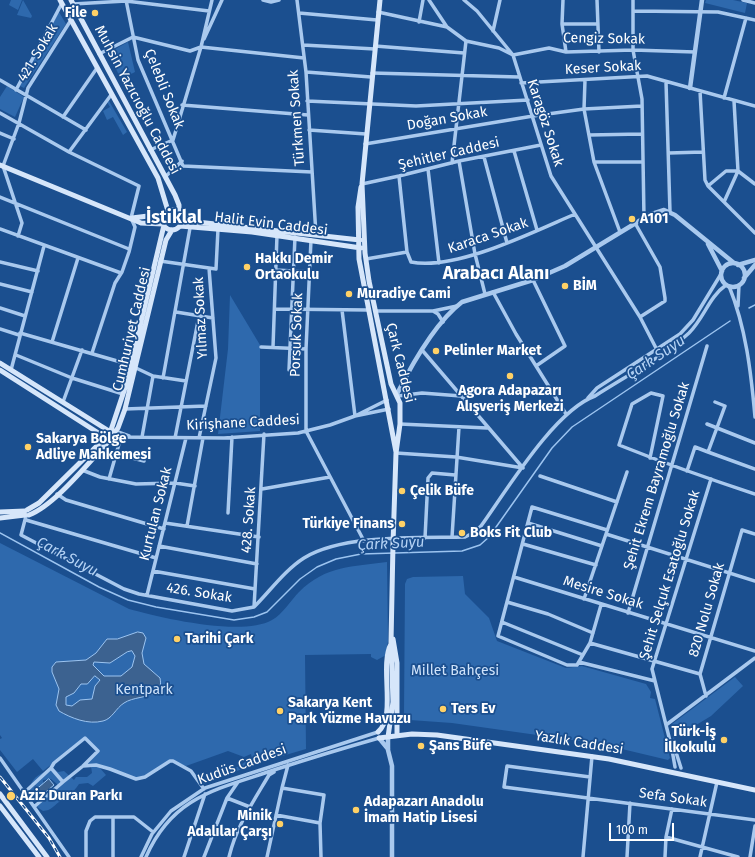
<!DOCTYPE html>
<html>
<head>
<meta charset="utf-8">
<style>
	body { margin:0 }
	#map { position:relative; width:755px; height:857px; overflow:hidden; background:#1b4f8f; font-family:"Fira Sans",sans-serif }
	canvas { display:block }
	.scale { position:absolute; left:609px; top:823px; width:65px; height:18px; box-sizing:border-box; border:2px solid #fff; border-top:0; padding-left:5px; font-size:12px; line-height:14px; white-space:nowrap; color:#fff; -webkit-text-stroke:3px #1b4f8f; paint-order:stroke }
</style>
</head>
<body>
<div id="map">
<canvas width="755" height="857"></canvas>
<div class="scale">100 m</div>
</div>
<script>
const ctx = document.querySelector('canvas').getContext('2d');
ctx.lineJoin = 'round';
function fillPath(path, color) { ctx.fillStyle = color; ctx.fill(path, 'evenodd'); }
function stroke(path, color, width, dash) { ctx.strokeStyle = color; ctx.lineWidth = width; ctx.lineCap = dash ? 'butt' : 'round'; ctx.setLineDash(dash || []); ctx.stroke(path); }
function write(font, color, halo, rows, align = 'center') {
  ctx.font = font + ' "Fira Sans",sans-serif'; ctx.lineWidth = 3.5; ctx.setLineDash([]); ctx.textBaseline = 'middle'; ctx.strokeStyle = halo; ctx.fillStyle = color; for (const [text, x, y, turn = 0] of rows) {
    ctx.save(); ctx.translate(x, y); ctx.rotate((+turn || 0) * Math.PI / 180); ctx.textAlign = isNaN(turn) ? turn : align; if (halo) ctx.strokeText(text, 0, 0); ctx.fillText(text, 0, 0); ctx.restore();
  }
}
fillPath(new Path2D(`
	M 11,0 L 22,0 L 18,10 L 9,5 Z
	M 23,0 L 32,16 L 31,18 L 17,15 Z
	M 706,0 L 733,0 L 747,3 L 745,13 L 705,3 Z
	M 59,12 L 66,24 L 24,88 L 20,86 Z
	M 128,42 L 135,72 L 121,79 L 108,53 Z
	M 7,86 L 24,97 L 15,117 L 0,109 L 0,97 Z
	M 109,101 L 127,132 L 123,135 L 113,117 L 107,120 L 103,111 L 110,107 L 107,102 Z
	M 230,295 L 260,345 L 260,431 L 218,434 L 228,349 Z
	M 0,543 L 129,609 C 162,618 242,637 272,620 C 283,614 291,600 299,592 C 326,565 353,567 387,562 L 388,641 L 386,655 L 377,660 L 371,657 L 371,654 L 305,655 L 306,749 L 255,764 L 204,784 L 201,781 L 237,767 L 252,758 L 251,754 L 244,757 L 228,751 L 186,766 L 170,761 L 145,777 L 136,779 L 99,767 L 106,775 L 93,786 L 88,783 L 79,784 C 72,795 68,794 59,802 C 52,807 52,810 43,811 L 37,807 L 40,800 L 57,789 L 57,784 L 51,779 L 43,780 L 43,788 C 39,793 36,796 29,794 L 29,790 L 36,785 L 31,784 C 36,774 44,772 54,769 L 58,772 L 64,771 L 74,780 L 76,777 L 87,777 L 92,773 L 91,766 L 83,766 L 97,751 L 85,738 L 43,771 L 33,759 L 17,772 L 0,750 L 0,739 L 2,738 L 0,735 Z
	M 463,576 L 465,594 L 489,618 L 497,641 L 566,668 L 582,666 L 646,684 L 651,692 L 650,698 L 655,699 L 670,758 L 668,760 L 601,744 L 452,723 L 410,720 L 404,714 L 405,584 L 407,579 L 413,577 Z
	M 735,677 L 743,686 L 711,716 L 673,739 L 672,724 Z`), '#2e69ad');
const water = new Path2D(`
	M 138,632 L 143,633 L 146,638 L 142,653 L 144,664 L 160,678 C 161,684 161,688 156,692 C 147,698 133,697 124,703 C 116,708 112,719 103,721 C 88,725 71,718 59,711 L 56,705 L 59,689 L 52,672 L 52,667 L 56,662 L 86,660 L 96,653 L 107,639 L 117,639 ZM 132,651 L 135,656 L 132,667 L 121,676 L 104,676 L 93,665 L 94,662 L 110,663 L 127,652 ZM 95,676 L 100,680 L 95,686 L 92,699 L 80,700 L 72,706 L 66,705 L 66,697 L 74,693 L 81,684 L 87,684 Z
	M 49,779 L 54,785 L 41,796 L 36,790 Z`);
fillPath(water, '#3c6290');
stroke(water, '#9cc4f0', 1);
stroke(new Path2D(`
	M 749,308 L 755,305
	M 0,533 L 99,587 L 128,600 L 156,607 L 234,620 L 254,617 L 267,612 L 300,579 L 317,567 L 336,559 L 361,554 L 462,551 L 480,545 L 489,537 L 552,448 L 572,427 L 730,321`), '#9cc4f0', 1.5);
stroke(new Path2D(`
	M 126,0 L 138,60 L 183,166 L 312,172
	M 263,0 L 271,2 L 279,0
	M 297,0 L 306,72 L 316,235
	M 429,0 L 447,27
	M 464,0 L 477,11 L 513,55 L 551,176 L 640,317 L 657,350
	M 563,0 L 562,24 L 566,52
	M 597,0 L 599,52
	M 633,0 L 633,50 L 642,99 L 644,218
	M 743,0 L 755,3
	M 73,4 L 126,1 L 209,11
	M 633,11 L 718,12 L 755,20
	M 378,12 L 447,27 L 466,41 L 499,48 L 513,55 L 549,48 L 566,52 L 633,50 L 695,52
	M 299,13 L 377,20
	M 419,22 L 423,0
	M 562,24 L 598,24
	M 493,31 L 500,0
	M 204,39 L 222,0
	M 303,45 L 375,49
	M 375,46 L 464,53
	M 99,54 L 133,37 L 190,51 L 201,47 L 304,58
	M 306,72 L 371,77
	M 372,73 L 519,77
	M 0,80 L 86,130
	M 585,80 L 584,109 L 594,162 L 620,232
	M 666,82 L 670,212
	M 521,83 L 647,76 L 755,106
	M 16,90 L 62,3
	M 700,91 L 705,180 L 708,186 L 755,233
	M 724,98 L 746,18
	M 307,101 L 416,106 L 528,100
	M 734,101 L 738,171 L 755,184
	M 182,105 L 308,115
	M 0,113 L 69,152 L 139,186 L 131,218 L 135,227 L 129,252 L 122,272 L 115,283 L 92,353
	M 63,117 L 97,68
	M 309,130 L 366,134
	M 0,133 L 14,139
	M 589,135 L 642,134
	M 365,144 L 533,116 L 584,109 L 642,106
	M 150,150 L 173,140 L 201,47 L 212,0
	M 514,151 L 537,230
	M 69,152 L 111,95
	M 669,153 L 703,152
	M 484,157 L 507,243
	M 459,161 L 475,254 L 485,294
	M 594,162 L 643,162
	M 452,163 L 466,41
	M 428,169 L 439,263
	M 399,176 L 407,252
	M 165,177 L 182,161
	M 362,184 L 399,176 L 459,161 L 541,145
	M 708,186 L 726,171 L 738,171 L 724,202
	M 0,197 L 129,249
	M 635,223 L 660,267 L 665,298 L 665,301 L 640,317
	M 0,229 L 121,273
	M 18,236 L 22,223 L 3,166 L 19,123 L 28,88 L 71,20
	M 311,240 L 306,349 L 306,431 L 364,541
	M 366,259 L 407,252 L 411,262 C 455,271 533,232 575,214
	M 160,261 L 216,269 L 218,229
	M 0,262 L 38,271
	M 276,270 L 310,272
	M 533,280 L 565,346 L 536,366
	M 0,284 L 32,292
	M 729,286 C 746,328 751,372 755,417
	M 493,292 L 516,334 L 566,414
	M 738,306 L 739,285
	M 0,308 L 25,316
	M 275,309 L 368,310
	M 342,310 L 355,416
	M 375,311 L 433,311 L 457,306
	M 433,311 L 438,314 L 443,322
	M 176,312 L 213,318
	M 0,329 L 19,335
	M 20,333 L 131,365
	M 52,342 L 78,258
	M 261,347 L 306,349
	M 273,347 L 277,235
	M 422,350 L 523,468
	M 16,355 L 72,378 L 123,394
	M 136,368 L 153,376 L 186,381
	M 11,370 L 44,246
	M 289,370 L 295,237
	M 163,378 L 190,228
	M 398,396 L 422,393 L 461,396
	M 588,398 L 597,388 L 680,334 L 693,320 L 721,274
	M 63,402 L 82,350
	M 125,409 L 206,406
	M 355,416 L 389,409
	M 400,424 L 487,428
	M 707,424 L 755,443
	M 114,433 L 118,432 L 129,436
	M 113,436 L 116,437 L 224,438 L 298,433 L 330,425 L 355,416 L 387,400
	M 142,437 L 153,376
	M 175,438 L 199,316
	M 199,438 L 216,358 L 209,268
	M 708,452 L 755,469
	M 396,453 L 456,457 L 523,468
	M 117,454 L 144,461
	M 650,458 L 663,396 L 651,393 L 632,404 L 619,445 C 664,463 709,479 755,494
	M 82,470 L 100,477 L 136,484 L 175,483 L 195,486
	M 687,471 L 695,447 L 708,452 L 725,406 L 715,402
	M 540,476 L 617,502
	M 109,479 L 121,437
	M 262,489 L 330,477
	M 57,494 L 66,500 L 164,529
	M 228,513 L 232,437
	M 26,516 L 21,535 L 124,589 L 139,594 L 232,611 L 254,607 C 270,591 285,570 304,558 C 343,534 419,538 465,537 L 473,533 L 481,526 C 507,490 554,411 595,396 C 626,376 663,357 689,333 C 704,318 709,297 726,285
	M 26,520 L 156,558
	M 165,523 L 259,537
	M 528,523 L 602,546
	M 187,526 L 203,438
	M 606,534 L 755,581
	M 452,537 L 459,427
	M 425,538 L 428,478 L 432,473 L 455,475
	M 523,544 L 596,565
	M 159,546 L 257,564
	M 153,571 L 255,589
	M 514,577 L 755,651
	M 147,595 L 186,438
	M 584,599 L 627,472
	M 507,602 L 548,614 L 593,633
	M 601,605 L 590,643 L 577,665 L 567,665 L 498,636 L 532,507 L 607,530
	M 254,607 L 264,434
	M 628,613 L 707,346
	M 502,622 L 583,655
	M 590,643 L 700,674
	M 579,662 L 655,681
	M 706,696 L 700,674 L 742,530 L 755,534
	M 666,725 L 755,658
	M 671,744 L 675,767
	M 0,758 L 69,857
	M 83,766 L 96,765 L 110,769 L 136,779 L 145,777 L 170,761 L 173,761 L 191,771 L 204,789
	M 51,768 L 54,763 L 85,738 L 98,751 L 83,766 L 63,782
	M 681,768 L 675,749 L 670,741 L 652,669 L 711,479
	M 590,777 L 507,766 L 504,787 L 755,820
	M 282,788 L 324,795 L 320,823 L 321,857
	M 25,792 L 51,768 L 63,782 L 35,806
	M 227,798 L 250,807
	M 276,815 L 320,823
	M 666,837 L 738,857
	M 86,857 L 86,831 L 90,821 L 95,817 L 134,817 L 153,832
	M 113,857 L 113,817
	M 141,857 L 152,834 L 171,811 L 205,788 L 378,732
	M 146,857 C 173,795 219,789 277,769 C 311,758 344,748 379,738
	M 184,857 L 205,794
	M 204,857 L 227,798 L 238,782
	M 229,857 C 236,827 253,802 269,775 L 274,772
	M 267,857 L 282,788 L 288,765
	M 583,857 L 592,756
	M 627,857 L 630,803
	M 665,857 L 666,837 L 672,809
	M 700,857 L 717,782
	M 750,857 L 755,826`), '#a9c9ee', 3.5);
stroke(new Path2D(`
	M 690,88 L 702,0
	M 708,244 L 722,271
	M721 275a12 12 0 1 1 24 0a12 12 0 1 1-24 0Z
	M 738,265 L 755,260
	M 744,278 L 755,265
	M 397,394 C 412,364 436,322 462,302 L 533,280 L 565,266 L 649,215 L 664,210 L 675,215 L 734,263
	M 388,737 L 388,750 L 392,766 L 392,857
	M 379,738 L 388,749`), '#a9c9ee', 4.5);
stroke(new Path2D(`
	M 60,0 L 158,178 L 168,211
	M 71,0 L 175,195 L 179,205 L 179,213
	M 380,0 L 362,184 L 365,253 L 369,281 L 391,384 L 400,403 L 400,424 L 396,453 L 393,544 L 391,642 L 393,702 L 388,737
	M 0,165 L 141,223 L 163,224
	M 361,187 L 358,207 L 359,259 L 396,452
	M162 220a10 10 0 1 1 20 0a10 10 0 1 1-20 0Z
	M 181,215 L 197,222 L 360,240
	M 132,218 L 164,214
	M 180,226 L 252,232 L 361,248
	M 0,363 L 109,431
	M 0,370 L 100,434 L 108,434
	M 111,430 L 126,385 L 164,225
	M 114,433 L 118,428 L 125,409 L 166,240 L 172,230
	M 27,510 L 39,503 L 109,434
	M 0,512 L 25,511
	M 29,515 C 55,505 88,463 108,442 L 110,436
	M 0,518 L 25,515
	M 393,639 L 397,663 L 397,735
	M 378,732 C 397,716 379,666 391,644
	M 379,738 L 412,734 L 437,735 L 609,759 L 755,790
	M 0,794 L 47,857
	M 0,806 L 39,857`), '#d6e6fa', 5);
const rail = new Path2D(`
	M 0,777 L 49,838 L 60,857`);
stroke(rail, '#fff', 3);
stroke(rail, '#1b4f8f', 1.5, [4.5]);
for (const [x, y, r, color] of [
	[95,13,4,"#ffd166"],
	[632,219,4,"#ffd166"],
	[247,267,4,"#ffd166"],
	[565,286,4,"#ffd166"],
	[349,294,4,"#ffd166"],
	[436,351,4,"#ffd166"],
	[510,376,4,"#ffd166"],
	[28,447,4,"#ffd166"],
	[402,491,4,"#ffd166"],
	[402,524,4,"#ffd166"],
	[462,533,4,"#ffd166"],
	[177,639,4,"#ffd166"],
	[443,709,4,"#ffd166"],
	[280,711,4,"#ffd166"],
	[724,740,4,"#ffd166"],
	[421,746,4,"#ffd166"],
	[11,796,5,"#ffd166"],
	[356,810,4,"#ffd166"],
	[280,824,4,"#ffd166"]
]) { const dot = new Path2D(); dot.arc(x, y, r, 0, 2 * Math.PI); ctx.fillStyle = color; ctx.fill(dot); stroke(dot, '#1b4f8f', 1.5); }
write('bold 14px', '#fff', '#1b4f8f', [
	["File",87,13,"right"],
	["A101",640,219],
	["Hakkı Demir",255,259],
	["Ortaokulu",255,275],
	["BİM",573,286],
	["Muradiye Cami",357,294],
	["Pelinler Market",444,351],
	["Agora Adapazarı",510,391,"center"],
	["Alışveriş Merkezi",510,407,"center"],
	["Sakarya Bölge",36,439],
	["Adliye Mahkemesi",36,455],
	["Çelik Büfe",410,491],
	["Türkiye Finans",394,524,"right"],
	["Boks Fit Club",470,533],
	["Tarihi Çark",185,639],
	["Sakarya Kent",288,703],
	["Park Yüzme Havuzu",288,719],
	["Ters Ev",451,709],
	["Türk-İş",716,732,"right"],
	["İlkokulu",716,748,"right"],
	["Şans Büfe",429,746],
	["Aziz Duran Parkı",20,796],
	["Adapazarı Anadolu",364,802],
	["İmam Hatip Lisesi",364,818],
	["Minik",272,816,"right"],
	["Adalılar Çarşı",272,832,"right"]
], 'left');
write('14px', '#fff', '#1b4f8f', [
	["Cengiz Sokak",604,39,1],
	["421. Sokak",38,53,-59],
	["Keser Sokak",603,68,-3],
	["Çelebli Sokak",164,89,68],
	["Muhsin Yazıcıoğlu Caddesi",137,100,62],
	["Türkmen Sokak",297,118,-94],
	["Doğan Sokak",447,119,-10],
	["Karagöz Sokak",545,123,72],
	["Şehitler Caddesi",449,154,-13],
	["Halit Evin Caddesi",271,224,7],
	["Karaca Sokak",488,236,-19],
	["Yılmaz Sokak",201,318,-93],
	["Cumhuriyet Caddesi",132,329,-77],
	["Porsuk Sokak",297,335,-88],
	["Çark Caddesi",400,363,76],
	["Kirişhane Caddesi",243,423,-3],
	["Şehit Ekrem Bayramoğlu Sokak",657,476,-73],
	["Kurtulan Sokak",156,514,-76],
	["428. Sokak",249,520,-86],
	["Şehit Selçuk Esatoğlu Sokak",670,575,-73],
	["426. Sokak",199,593,9],
	["Mesire Sokak",603,593,17],
	["820 Nolu Sokak",707,610,-74],
	["Yazlık Caddesi",579,743,9],
	["Kudüs Caddesi",242,765,-20],
	["Sefa Sokak",673,798,8]
]);
write('14px', '#cfe3fa', '#1b4f8f', [
	["Millet Bahçesi",455,671],
	["Kentpark",144,690]
]);
write('italic 15px', '#b5d3f5', '#1b4f8f', [
	["Çark Suyu",656,358,-34],
	["Çark Suyu",391,544,-3],
	["Çark Suyu",67,557,28]
]);
write('bold 18px', '#fff', '#1b4f8f', [
	["İstiklal",174,218],
	["Arabacı Alanı",496,274]
]);
</script>
</body>
</html>
